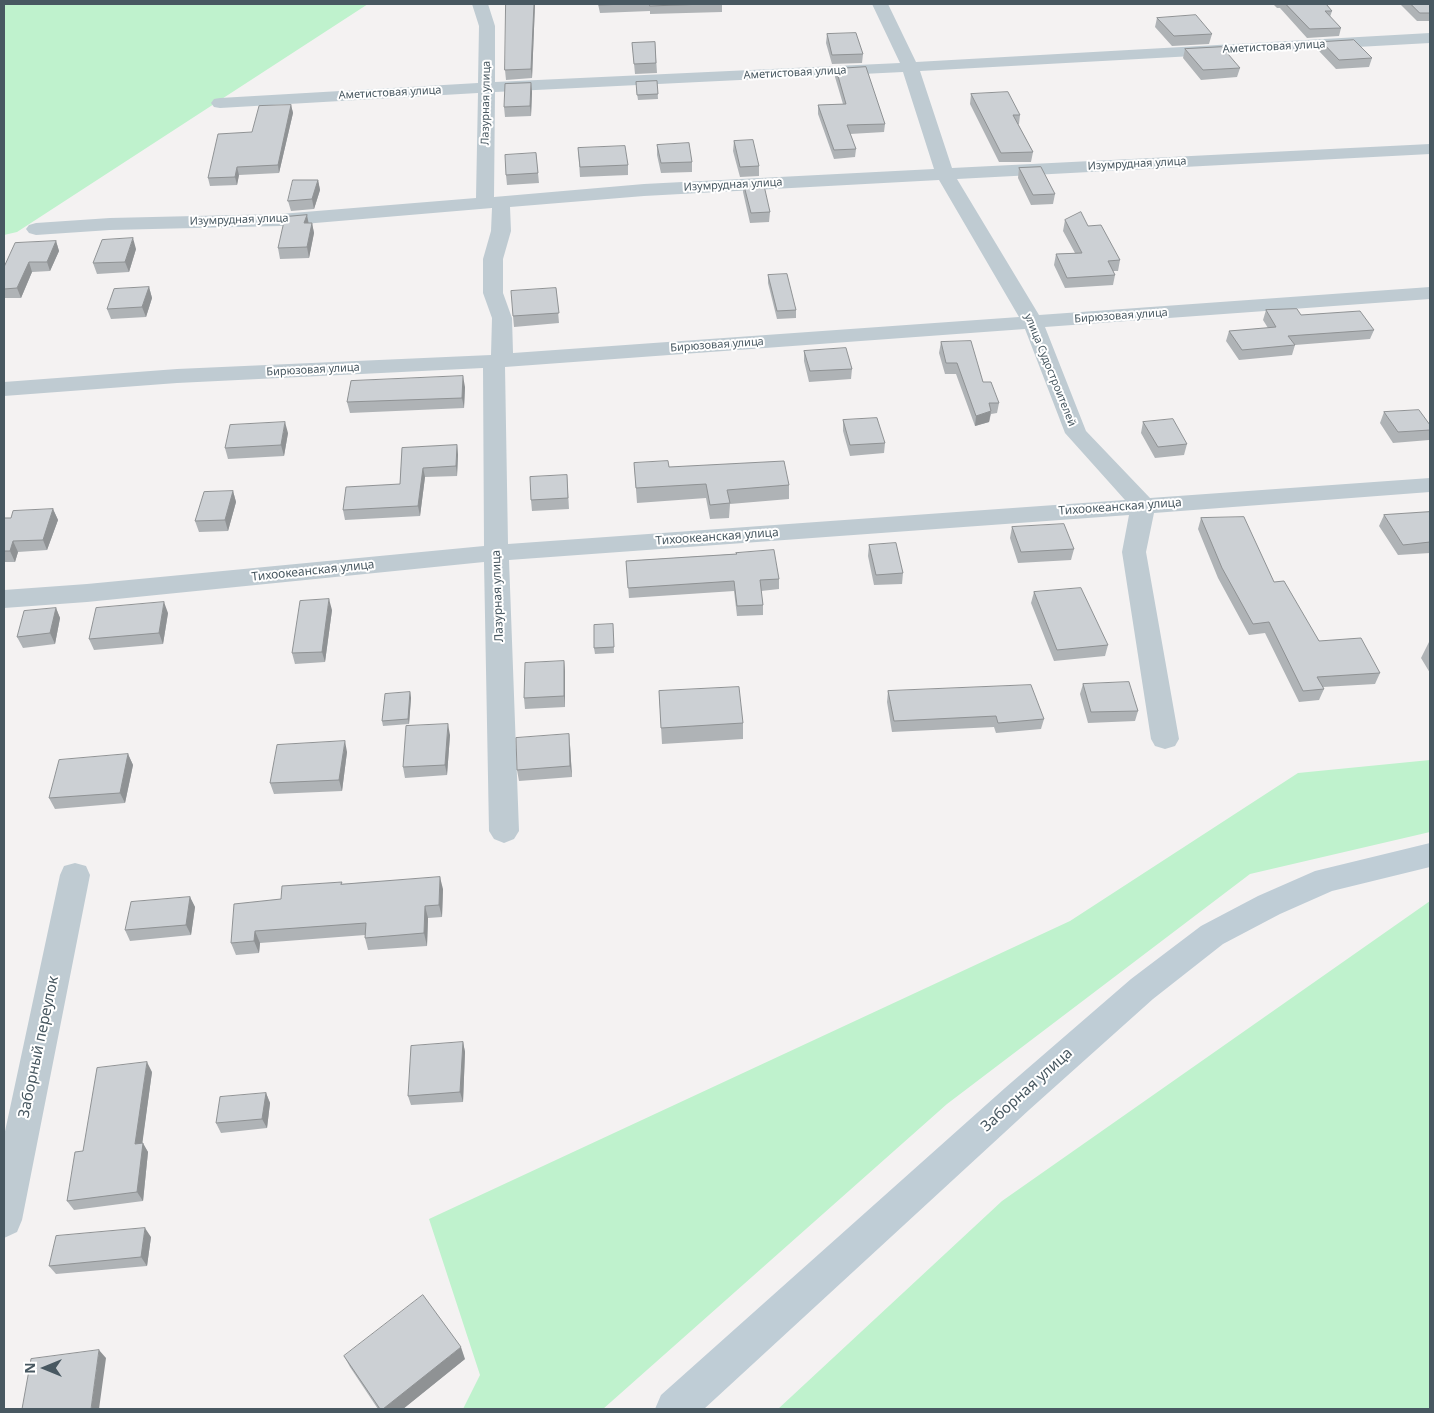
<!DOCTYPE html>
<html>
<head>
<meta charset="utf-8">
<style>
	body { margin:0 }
	#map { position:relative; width:1434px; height:1413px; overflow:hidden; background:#f4f2f2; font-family:"Noto Sans",sans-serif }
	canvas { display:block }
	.frame { position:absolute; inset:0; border:5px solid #485861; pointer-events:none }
	.north { position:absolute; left:20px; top:1343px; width:50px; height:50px; -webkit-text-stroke:4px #fff; paint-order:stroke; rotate:270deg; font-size:14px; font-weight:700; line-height:20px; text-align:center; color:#485861 }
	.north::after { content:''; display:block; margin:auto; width:18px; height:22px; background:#485861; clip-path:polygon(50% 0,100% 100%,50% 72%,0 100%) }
</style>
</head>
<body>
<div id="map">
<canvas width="1434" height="1413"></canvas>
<div class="frame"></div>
<div class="north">N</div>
</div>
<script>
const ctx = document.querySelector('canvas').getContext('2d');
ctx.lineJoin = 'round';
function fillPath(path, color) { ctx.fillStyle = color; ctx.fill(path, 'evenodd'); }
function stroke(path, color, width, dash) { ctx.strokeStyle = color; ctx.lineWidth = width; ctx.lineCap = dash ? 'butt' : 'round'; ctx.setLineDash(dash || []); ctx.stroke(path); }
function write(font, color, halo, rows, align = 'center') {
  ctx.font = font + ' "Noto Sans",sans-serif'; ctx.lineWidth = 4; ctx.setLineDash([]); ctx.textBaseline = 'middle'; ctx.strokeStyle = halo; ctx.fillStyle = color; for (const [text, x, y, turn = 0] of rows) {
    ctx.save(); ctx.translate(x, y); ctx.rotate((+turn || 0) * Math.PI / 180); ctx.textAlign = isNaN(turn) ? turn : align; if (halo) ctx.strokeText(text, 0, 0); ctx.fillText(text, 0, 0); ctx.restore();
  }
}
fillPath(new Path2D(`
	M 4,4 L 368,4 L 17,232 L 4,235 Z
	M 1430,760 L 1430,832 L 1250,874 L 947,1104 L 603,1409 L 463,1409 L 480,1375 L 429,1219 L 1070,921 L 1298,773 Z
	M 1430,901 L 1430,1409 L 778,1409 L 1002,1201 Z`), '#bff2cd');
fillPath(new Path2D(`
	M 472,4 L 488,4 L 495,26 L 495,82 L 900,63 L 872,4 L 888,4 L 916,62 L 1430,33 L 1430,43 L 920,71 L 952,168 L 1430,144 L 1430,154 L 957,179 L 1039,315 L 1430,287 L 1430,299 L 1045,327 L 1086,431 L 1150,498 L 1430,478 L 1430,492 L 1154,513 L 1146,552 L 1179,739 L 1175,746 L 1165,749 L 1155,746 L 1151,739 L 1122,552 L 1129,515 L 509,560 L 519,831 L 514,839 L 504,843 L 494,839 L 489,831 L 484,562 L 87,602 L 4,608 L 4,590 L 87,584 L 484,546 L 483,368 L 177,383 L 4,396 L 4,382 L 177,369 L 491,355 L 492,318 L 483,293 L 483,259 L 491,231 L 492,208 L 280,226 L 110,230 L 36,235 L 29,233 L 26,229 L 29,225 L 36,223 L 110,218 L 280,214 L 476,198 L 478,93 L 220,108 L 214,107 L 211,103 L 214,99 L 220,98 L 478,83 L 479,26 ZM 903,72 L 934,169 L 644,184 L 494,197 L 495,92 ZM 939,180 L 1019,317 L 513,353 L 512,318 L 503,293 L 503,259 L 511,231 L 510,207 L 644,196 ZM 1025,329 L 1065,433 L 1125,500 L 508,544 L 505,367 Z
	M 75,863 L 86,866 L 90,875 L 22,1220 L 17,1232 L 4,1238 L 4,1136 L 60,875 L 64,866 Z`), '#bfcbd2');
fillPath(new Path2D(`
	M 1430,843 L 1430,867 L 1332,891 L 1280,914 L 1223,944 L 1153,999 L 1029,1110 L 704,1409 L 655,1409 L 661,1395 L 1005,1088 L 1131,979 L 1201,926 L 1258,896 L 1315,871 Z`), '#bfcdd6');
fillPath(new Path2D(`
	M 535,4 L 532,78 L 506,80 L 505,70 Z
	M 598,4 L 722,4 L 722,12 L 650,14 L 650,11 L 600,13 Z
	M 747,4 L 780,4 L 747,5 Z
	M 1273,4 L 1326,4 L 1332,11 L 1330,17 L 1341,28 L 1339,36 L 1307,38 L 1280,8 L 1277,8 Z
	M 1400,4 L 1430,4 L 1430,21 L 1417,21 Z
	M 1157,18 L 1212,34 L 1209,44 L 1172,46 L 1155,27 Z
	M 827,34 L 863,54 L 862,63 L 832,64 L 826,43 Z
	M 655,42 L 657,73 L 635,74 L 632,43 Z
	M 1322,42 L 1372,58 L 1369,67 L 1336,69 L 1319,51 Z
	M 1185,49 L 1240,68 L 1237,77 L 1201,80 L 1183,58 Z
	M 836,69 L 885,124 L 884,132 L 850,134 L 856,149 L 855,157 L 834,159 L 818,114 L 818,105 L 843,104 L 835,77 Z
	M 657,81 L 658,99 L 638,100 L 636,87 Z
	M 531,83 L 532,92 L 531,116 L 505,117 L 504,107 Z
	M 971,94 L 1020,115 L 1019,124 L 1018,124 L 1033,152 L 1031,162 L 999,162 L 970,104 Z
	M 291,105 L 293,113 L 279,173 L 239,175 L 237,185 L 210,186 L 208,178 L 252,132 Z
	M 734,141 L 759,166 L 759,176 L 740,177 L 733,151 Z
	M 657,145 L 692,162 L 692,172 L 661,173 L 657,155 Z
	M 578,148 L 628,165 L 628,175 L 580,177 Z
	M 536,153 L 539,183 L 507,185 L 506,175 Z
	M 1019,168 L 1055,194 L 1053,204 L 1031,205 L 1018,178 Z
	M 318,180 L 320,190 L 314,209 L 291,211 L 288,201 Z
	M 743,182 L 770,212 L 769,222 L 750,223 L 743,192 Z
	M 1065,220 L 1088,226 L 1120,260 L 1118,271 L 1113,271 L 1115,275 L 1113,285 L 1065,288 L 1054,265 L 1056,254 L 1075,253 L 1063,231 Z
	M 308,223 L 312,223 L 314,233 L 309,258 L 280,259 L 278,248 Z
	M 56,241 L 59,251 L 50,271 L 32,272 L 21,298 L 4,298 L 4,267 Z
	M 136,249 L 129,272 L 97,274 L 93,263 Z
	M 768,275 L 796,310 L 796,318 L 777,319 L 768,283 Z
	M 149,287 L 152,298 L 146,317 L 111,319 L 107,309 Z
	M 556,288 L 559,323 L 514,327 L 513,316 Z
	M 1266,310 L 1301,315 L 1374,330 L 1370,339 L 1295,345 L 1292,355 L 1239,360 L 1226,341 L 1229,331 L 1268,328 L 1263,320 Z
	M 941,342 L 983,382 L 999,403 L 997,413 L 991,414 L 989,422 L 975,426 L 956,374 L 945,374 L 939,353 Z
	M 804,351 L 852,369 L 851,379 L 809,382 L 804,361 Z
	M 465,387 L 464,408 L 350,413 L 347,402 Z
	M 1384,412 L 1430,430 L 1430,438 L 1429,440 L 1393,443 L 1380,423 Z
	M 843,420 L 885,443 L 884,453 L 850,456 L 843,431 Z
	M 1143,422 L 1187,444 L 1184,455 L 1155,458 L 1141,433 Z
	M 288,433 L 284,456 L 228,459 L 225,448 Z
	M 457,445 L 458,455 L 457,476 L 425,477 L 420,516 L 345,520 L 343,510 L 400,484 L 402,448 Z
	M 634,463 L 669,467 L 789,485 L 789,499 L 730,504 L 729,518 L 710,519 L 706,498 L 637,503 Z
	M 567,475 L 569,509 L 532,511 L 531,500 Z
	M 233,491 L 236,502 L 228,531 L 199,532 L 195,521 Z
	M 53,509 L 58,520 L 47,550 L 18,552 L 15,562 L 4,562 L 4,518 L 11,518 Z
	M 1430,512 L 1430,553 L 1398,555 L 1379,526 L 1384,515 Z
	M 1201,518 L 1274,582 L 1319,641 L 1380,673 L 1375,684 L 1323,687 L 1324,689 L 1319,700 L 1299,702 L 1265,633 L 1249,635 L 1218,578 L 1198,529 Z
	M 1012,527 L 1074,549 L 1071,560 L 1018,563 L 1010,538 Z
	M 869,545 L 903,573 L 902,584 L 874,585 L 868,556 Z
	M 736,554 L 779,579 L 779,589 L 761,591 L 763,605 L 763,615 L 737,616 L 734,591 L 629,598 L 626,561 Z
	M 1034,592 L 1108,645 L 1105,656 L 1054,661 L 1031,603 Z
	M 56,608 L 60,618 L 55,644 L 23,648 L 17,637 Z
	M 332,610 L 325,662 L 295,664 L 292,653 Z
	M 168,613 L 163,644 L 94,650 L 89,639 Z
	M 613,624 L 614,653 L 595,654 L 594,648 Z
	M 1430,640 L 1430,673 L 1421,658 Z
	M 564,661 L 565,672 L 565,707 L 525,709 L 524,698 Z
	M 1083,684 L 1138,711 L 1135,721 L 1088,723 L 1080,694 Z
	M 659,691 L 743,723 L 743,739 L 662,744 Z
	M 888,691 L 1044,719 L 1041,729 L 996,733 L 994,727 L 892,732 L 887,702 Z
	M 410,692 L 411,698 L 409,724 L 383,726 L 382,721 Z
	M 450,735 L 447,775 L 405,778 L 403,767 Z
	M 570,745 L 572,777 L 519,781 L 517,770 Z
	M 347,752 L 342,791 L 274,794 L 270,783 Z
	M 128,754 L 133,765 L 125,803 L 55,809 L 49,798 Z
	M 342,882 L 342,884 L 443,889 L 442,917 L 428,918 L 427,946 L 368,950 L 365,938 L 365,935 L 260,943 L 259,953 L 236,955 L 231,943 L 281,899 Z
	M 190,897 L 195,907 L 191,935 L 130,941 L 125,930 Z
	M 463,1042 L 465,1052 L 463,1102 L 411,1105 L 408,1096 Z
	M 152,1072 L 142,1143 L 148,1152 L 143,1201 L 74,1210 L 67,1201 L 83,1151 Z
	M 266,1093 L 270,1103 L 267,1128 L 221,1133 L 216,1123 Z
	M 151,1237 L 147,1266 L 56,1274 L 49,1266 Z
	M 344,1356 L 465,1359 L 403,1409 L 378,1409 L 350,1367 Z`), '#afb3b6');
fillPath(new Path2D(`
	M 534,4 L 535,4 L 532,78 L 531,69 Z
	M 531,83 L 532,92 L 531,116 L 530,106 Z
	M 291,105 L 293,113 L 279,173 L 278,165 Z
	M 237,167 L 239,175 L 237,185 L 235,177 Z
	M 318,180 L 320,190 L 314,209 L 312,199 Z
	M 307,215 L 309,225 L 304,223 Z
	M 312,223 L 314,233 L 309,258 L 307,247 Z
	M 133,238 L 136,249 L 129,272 L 125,262 Z
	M 56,241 L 59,251 L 50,271 L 47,262 Z
	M 29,262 L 32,272 L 21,298 L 17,288 Z
	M 149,287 L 152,298 L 146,317 L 142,307 Z
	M 463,376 L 465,387 L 464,408 L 462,398 Z
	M 991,411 L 989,422 L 975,426 L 976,416 Z
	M 285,422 L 288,433 L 284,456 L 281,445 Z
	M 457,445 L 458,455 L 457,476 L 456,466 Z
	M 423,468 L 425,477 L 420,516 L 418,506 Z
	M 233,491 L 236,502 L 228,531 L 225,520 Z
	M 53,509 L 58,520 L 47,550 L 43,540 Z
	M 13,541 L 18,552 L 15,562 L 10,551 Z
	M 329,599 L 332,610 L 325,662 L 322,652 Z
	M 164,602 L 168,613 L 163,644 L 159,633 Z
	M 56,608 L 60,618 L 55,644 L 50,633 Z
	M 564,661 L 565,672 L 565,707 L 564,696 Z
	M 410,692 L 411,698 L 409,724 L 408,719 Z
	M 448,724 L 450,735 L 447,775 L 445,765 Z
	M 569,734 L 570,745 L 572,777 L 570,766 Z
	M 345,741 L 347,752 L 342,791 L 339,780 Z
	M 128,754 L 133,765 L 125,803 L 120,793 Z
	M 440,877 L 443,889 L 442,917 L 439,905 Z
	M 190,897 L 195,907 L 191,935 L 186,925 Z
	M 425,906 L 428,918 L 427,946 L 424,933 Z
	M 255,931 L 260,943 L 259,953 L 254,941 Z
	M 463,1042 L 465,1052 L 463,1102 L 460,1092 Z
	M 147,1062 L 152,1072 L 141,1153 L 135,1144 Z
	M 266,1093 L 270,1103 L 267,1128 L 262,1119 Z
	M 143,1143 L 148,1152 L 143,1201 L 137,1192 Z
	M 145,1228 L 151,1237 L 147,1266 L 141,1257 Z
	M 461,1347 L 465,1359 L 403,1409 L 383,1409 Z
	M 99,1350 L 106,1358 L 99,1409 L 91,1409 Z`), '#8f9294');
const building = new Path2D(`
	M 506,4 L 534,4 L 531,69 L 505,70 Z
	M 599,4 L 628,4 L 599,5 Z
	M 650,4 L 706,4 L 650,6 Z
	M 1286,4 L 1326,4 L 1332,11 L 1325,11 L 1341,28 L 1310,29 Z
	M 1411,4 L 1430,4 L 1430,13 L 1420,13 Z
	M 1196,15 L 1212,34 L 1174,36 L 1157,18 Z
	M 856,33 L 863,54 L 832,55 L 827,34 Z
	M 1354,40 L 1372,58 L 1339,60 L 1322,42 Z
	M 655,42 L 656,63 L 634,64 L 632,43 Z
	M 1222,47 L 1240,68 L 1203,70 L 1185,49 Z
	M 866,67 L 885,124 L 847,125 L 856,149 L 834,150 L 818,105 L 846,104 L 836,69 Z
	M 657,81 L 658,94 L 637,95 L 636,82 Z
	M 531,83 L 530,106 L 504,107 L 505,84 Z
	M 1008,92 L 1020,115 L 1013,115 L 1033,152 L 1001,153 L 971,94 Z
	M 291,105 L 278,165 L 237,167 L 235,177 L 208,178 L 218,134 L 252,132 L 259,106 Z
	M 753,140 L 759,166 L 740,167 L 734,141 Z
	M 689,143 L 692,162 L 661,163 L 657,145 Z
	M 625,146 L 628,165 L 580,167 L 578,148 Z
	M 536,153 L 538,173 L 506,175 L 505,155 Z
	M 1041,167 L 1055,194 L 1033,195 L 1019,168 Z
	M 293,180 L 318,180 L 312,199 L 288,201 Z
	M 763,181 L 770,212 L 751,213 L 743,182 Z
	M 1081,212 L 1088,226 L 1101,225 L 1120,260 L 1108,261 L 1115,275 L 1067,278 L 1056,254 L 1082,253 L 1065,220 Z
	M 307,215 L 304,223 L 312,223 L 307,247 L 278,248 L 285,217 Z
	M 133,238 L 125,262 L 93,263 L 102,240 Z
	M 56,241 L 47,262 L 29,262 L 17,288 L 4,289 L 4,267 L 15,243 Z
	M 787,274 L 796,310 L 777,311 L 768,275 Z
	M 149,287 L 142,307 L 107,309 L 114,289 Z
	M 556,288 L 559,313 L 513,316 L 511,291 Z
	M 1297,309 L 1301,315 L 1360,311 L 1374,330 L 1288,336 L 1295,345 L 1242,350 L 1229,331 L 1276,327 L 1266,310 Z
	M 971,341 L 983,382 L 991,382 L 999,403 L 989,403 L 991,411 L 976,416 L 957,363 L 946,363 L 941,342 Z
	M 846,348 L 852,369 L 810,371 L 804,351 Z
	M 463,376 L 462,398 L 347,402 L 351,381 Z
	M 1419,410 L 1430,425 L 1430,430 L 1398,432 L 1384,412 Z
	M 877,418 L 885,443 L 850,445 L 843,420 Z
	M 1173,419 L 1187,444 L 1158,447 L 1143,422 Z
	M 285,422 L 281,445 L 225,448 L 230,425 Z
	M 457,445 L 456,466 L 423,468 L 418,506 L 343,510 L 346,487 L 400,484 L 402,448 Z
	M 668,461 L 669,467 L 784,461 L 789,485 L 727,490 L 730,503 L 710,505 L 706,484 L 636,488 L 634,463 Z
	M 567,475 L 568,498 L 531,500 L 530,477 Z
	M 233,491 L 225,520 L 195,521 L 204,492 Z
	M 53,509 L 43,540 L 13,541 L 10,551 L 4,551 L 4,518 L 11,518 L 13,511 Z
	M 1430,512 L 1430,542 L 1403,545 L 1384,515 Z
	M 1244,517 L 1274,582 L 1284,581 L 1319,641 L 1361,638 L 1380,673 L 1317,677 L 1324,689 L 1303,691 L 1269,622 L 1253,624 L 1222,568 L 1201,518 Z
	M 1064,524 L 1074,549 L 1021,552 L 1012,527 Z
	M 896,543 L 903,573 L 876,575 L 869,545 Z
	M 774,550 L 779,579 L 760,580 L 763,605 L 737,606 L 734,581 L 628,588 L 626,561 L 737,554 L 736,553 Z
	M 1081,588 L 1108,645 L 1057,650 L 1034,592 Z
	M 329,599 L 322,652 L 292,653 L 300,601 Z
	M 164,602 L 159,633 L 89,639 L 96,608 Z
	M 56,608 L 50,633 L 17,637 L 24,611 Z
	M 613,624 L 614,647 L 594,648 L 594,625 Z
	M 564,661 L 564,696 L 524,698 L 525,663 Z
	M 1129,682 L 1138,711 L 1091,712 L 1083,684 Z
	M 1031,685 L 1044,719 L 998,723 L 996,716 L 894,721 L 888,691 Z
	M 739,687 L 743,723 L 661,728 L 659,691 Z
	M 410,692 L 408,719 L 382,721 L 385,694 Z
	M 448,724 L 445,765 L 403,767 L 406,726 Z
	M 569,734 L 570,766 L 517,770 L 516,738 Z
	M 345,741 L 339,780 L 270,783 L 277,745 Z
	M 128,754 L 120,793 L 49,798 L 59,760 Z
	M 440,877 L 439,905 L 425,906 L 424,933 L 365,938 L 366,923 L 255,931 L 254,941 L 231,943 L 234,904 L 281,899 L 282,886 L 342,882 L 341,884 Z
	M 190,897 L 186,925 L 125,930 L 131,902 Z
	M 463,1042 L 460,1092 L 408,1096 L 411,1046 Z
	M 147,1062 L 135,1144 L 143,1143 L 137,1192 L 67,1201 L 75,1152 L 83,1151 L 97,1068 Z
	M 266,1093 L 262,1119 L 216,1123 L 220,1097 Z
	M 145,1228 L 141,1257 L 49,1266 L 56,1236 Z
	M 423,1295 L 461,1347 L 383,1409 L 380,1409 L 344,1356 Z
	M 99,1350 L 91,1409 L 22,1409 L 31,1359 Z`);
fillPath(building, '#ccd0d4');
stroke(building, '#8f9294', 1);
write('11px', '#485861', '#fff', [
	["Аметистовая улица",1274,47,-3],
	["Аметистовая улица",795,73,-3],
	["Аметистовая улица",390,93,-3],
	["Лазурная улица",486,103,-89],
	["Изумрудная улица",1137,164,-3],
	["Изумрудная улица",733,185,-3],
	["Изумрудная улица",239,220,-2],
	["Бирюзовая улица",1121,316,-4],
	["Бирюзовая улица",717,345,-4],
	["Бирюзовая улица",313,370,-3],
	["улица Судостроителей",1050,370,68]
]);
write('12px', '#485861', '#fff', [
	["Тихоокеанская улица",1120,507,-4],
	["Тихоокеанская улица",717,537,-4],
	["Тихоокеанская улица",313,571,-6],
	["Лазурная улица",498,596,-92]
]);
write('15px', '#485861', '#fff', [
	["Заборный переулок",39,1047,-78],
	["Заборная улица",1027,1090,-42]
]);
</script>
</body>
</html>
